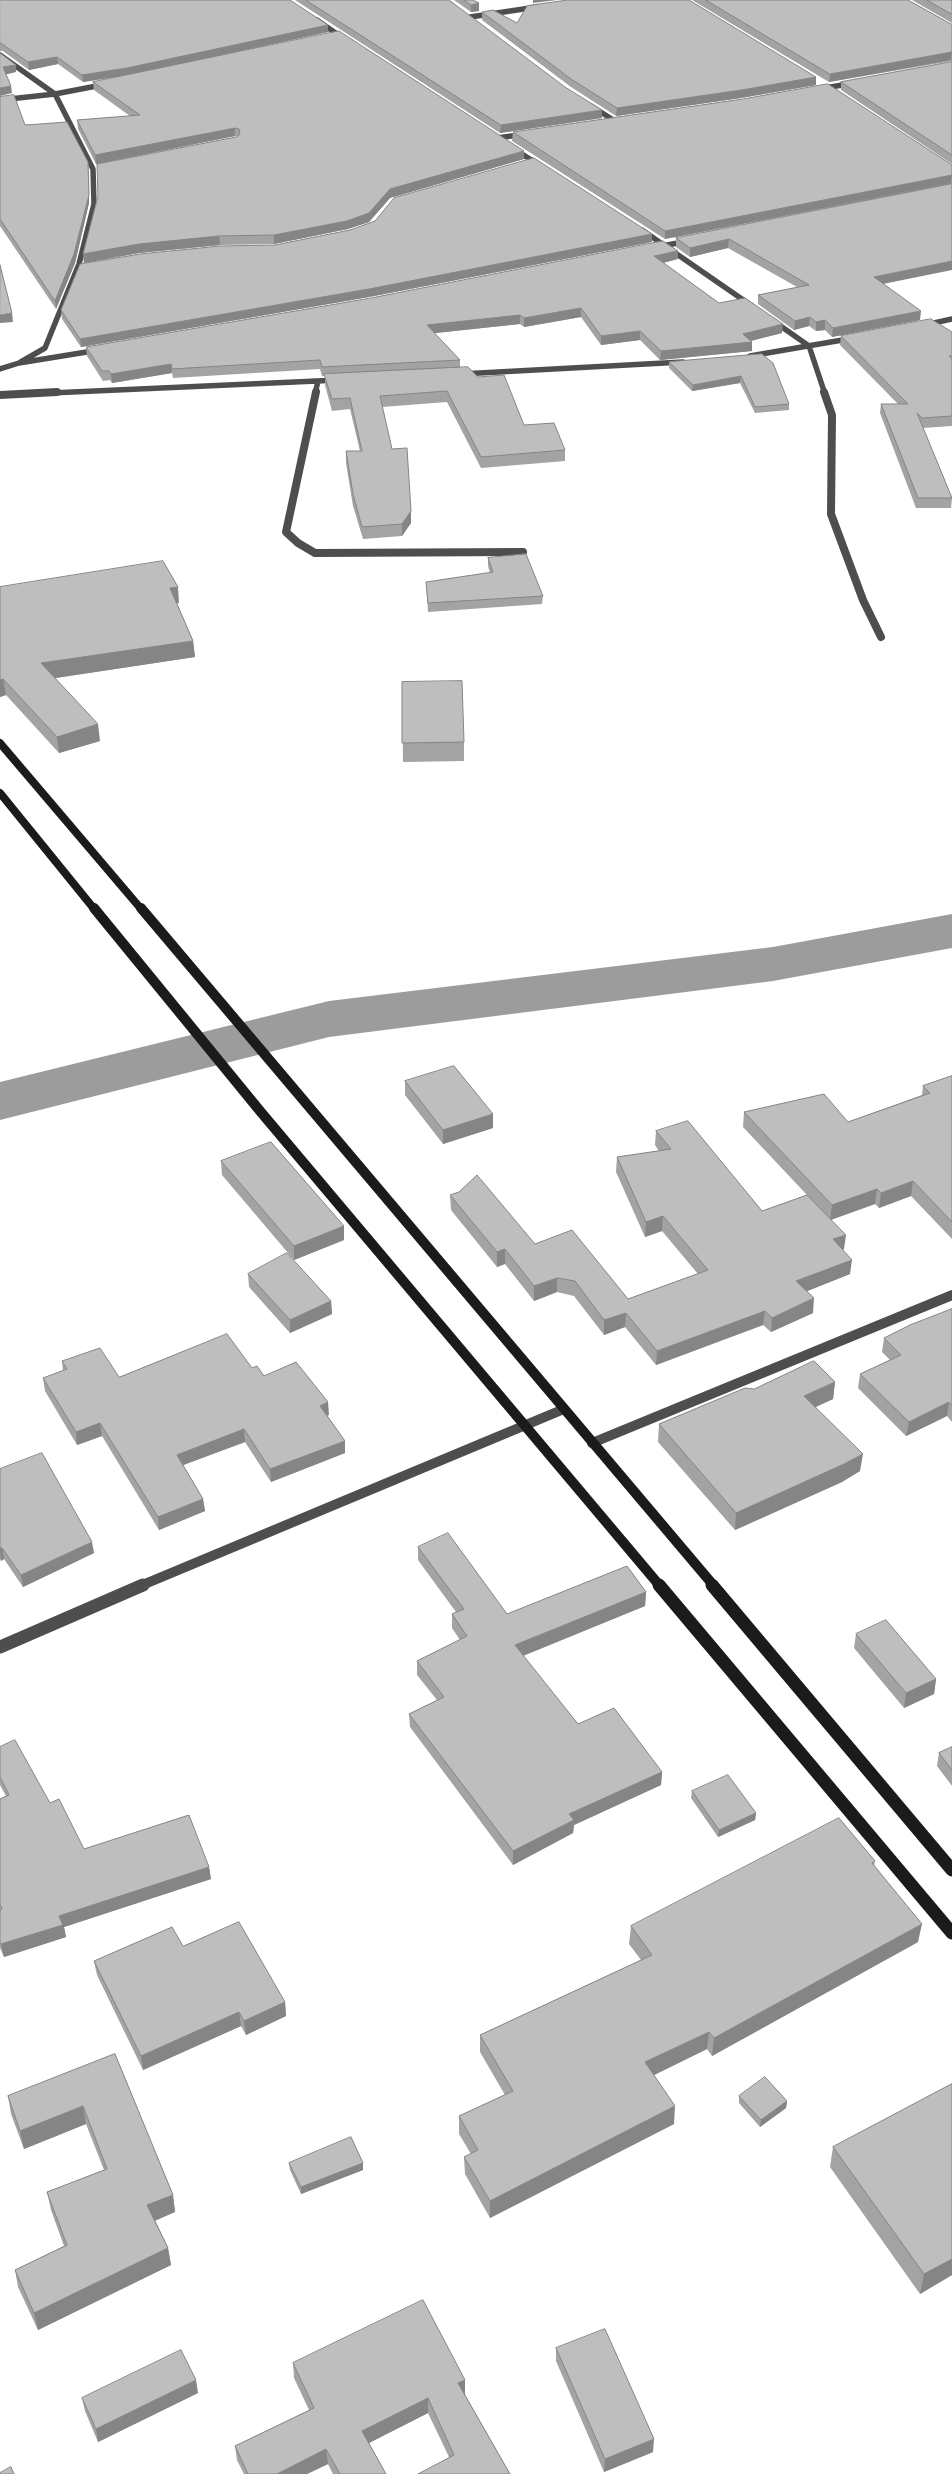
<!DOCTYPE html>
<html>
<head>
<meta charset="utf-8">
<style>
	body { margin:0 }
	canvas { display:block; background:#fff }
</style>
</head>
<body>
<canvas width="952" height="2474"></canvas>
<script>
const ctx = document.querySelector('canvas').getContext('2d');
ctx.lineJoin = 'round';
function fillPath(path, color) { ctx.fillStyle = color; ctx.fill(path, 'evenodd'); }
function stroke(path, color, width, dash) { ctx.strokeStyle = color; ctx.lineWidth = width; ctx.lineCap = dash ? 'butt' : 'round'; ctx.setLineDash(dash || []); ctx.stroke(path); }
fillPath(new Path2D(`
	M 952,914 L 952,948 L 773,981 L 329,1037 L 0,1120 L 0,1082 L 329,1001 L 773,947 Z`), '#9c9c9c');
stroke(new Path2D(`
	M 470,17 L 537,7
	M 317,20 L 344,39
	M 0,55 L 55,94 L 93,169 L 94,204 L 79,264 L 45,348 L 19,363 L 0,369
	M 819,89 L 854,83
	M 0,100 L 55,94 L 107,84
	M 591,106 L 615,121
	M 497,138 L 526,134
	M 514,149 L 541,166
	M 642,230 L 752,306
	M 656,247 L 689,241
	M 772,320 L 809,346 L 825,394
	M 925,325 L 952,319
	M 750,356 L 854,338
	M 19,363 L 99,350
	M 461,374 L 683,362
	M 28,394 L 339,380
	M 315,394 L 318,381`), '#4e4e4e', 5.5);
stroke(new Path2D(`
	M 316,392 L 286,532 L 298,543 L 315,553 L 523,552
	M 824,392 L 832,415 L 831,514 L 863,600 L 881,637
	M 0,395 L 57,392`), '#4e4e4e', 8);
stroke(new Path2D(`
	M 592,1443 L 952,1295
	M 140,1586 L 564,1409`), '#4e4e4e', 10);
stroke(new Path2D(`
	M 0,1647 L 143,1585`), '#4e4e4e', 13);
stroke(new Path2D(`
	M 0,743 L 142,910
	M 0,793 L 95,910`), '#1b1b1b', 8);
stroke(new Path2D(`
	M 94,908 L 260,1111 L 660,1586
	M 141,908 L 714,1586`), '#1b1b1b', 10);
stroke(new Path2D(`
	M 659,1585 L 952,1933
	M 712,1585 L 952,1870`), '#1b1b1b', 13);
fillPath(new Path2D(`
	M 0,0 L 328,32 L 182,64 L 524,151 L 524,159 L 390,198 L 369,222 L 348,229 L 274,244 L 220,245 L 139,253 L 84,263 L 83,254 L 237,137 L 235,136 L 96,164 L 78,129 L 77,120 L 130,116 L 94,90 L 93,82 L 117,77 L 83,82 L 58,64 L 29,70 L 3,51 L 0,51 Z
	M 295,0 L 449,0 L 602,118 L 500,133 Z
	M 454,0 L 473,0 L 479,11 L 471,12 Z
	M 692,0 L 908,0 L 951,24 L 952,24 L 952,61 L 829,82 Z
	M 912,0 L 952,0 L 952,23 Z
	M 482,12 L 517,23 L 816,77 L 816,85 L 741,98 L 616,116 L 571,87 L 482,20 Z
	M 952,62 L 952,164 L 841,90 L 841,82 Z
	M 0,97 L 25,125 L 88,162 L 89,203 L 75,263 L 56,309 L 0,226 Z
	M 513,132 L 952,165 L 952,184 L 665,239 L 512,141 Z
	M 952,184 L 884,284 L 920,320 L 832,337 L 825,330 L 816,331 L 809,326 L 794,330 L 758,304 L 758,295 L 797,287 L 728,248 L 690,257 L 676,247 L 676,238 Z
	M 652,242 L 369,297 L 81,347 L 62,319 L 61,310 Z
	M 678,259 L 663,263 L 719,303 L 782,333 L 751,341 L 752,342 L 752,351 L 660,360 L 640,340 L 601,345 L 581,317 L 524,327 L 520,324 L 434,333 L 460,360 L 460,367 L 524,425 L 565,450 L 565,461 L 481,468 L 447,402 L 382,407 L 392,449 L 411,511 L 411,523 L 402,536 L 363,539 L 353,506 L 346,463 L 346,451 L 360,451 L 350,409 L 332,411 L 325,385 L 325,376 L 322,376 L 320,369 L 173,378 L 172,373 L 112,383 L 110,380 L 103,381 L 87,356 L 86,347 Z
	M 952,332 L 952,426 L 923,428 L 952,498 L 951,508 L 916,508 L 880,413 L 881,404 L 898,404 L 840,345 L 841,336 Z
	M 762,354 L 789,404 L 789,410 L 755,413 L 740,383 L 692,391 L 669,368 L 669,362 Z
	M 488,558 L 543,596 L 542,604 L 428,612 L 426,582 L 490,573 L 488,566 Z
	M 0,587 L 179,603 L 177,603 L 193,641 L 195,657 L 54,678 L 100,741 L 59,753 L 6,695 L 0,697 Z
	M 402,682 L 464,742 L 464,761 L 403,762 Z
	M 952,1076 L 952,1239 L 911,1196 L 879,1208 L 875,1204 L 831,1220 L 844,1249 L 843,1250 L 850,1274 L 807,1291 L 813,1313 L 771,1332 L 763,1325 L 656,1365 L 625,1327 L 604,1335 L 574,1296 L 557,1292 L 534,1301 L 505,1264 L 497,1267 L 451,1210 L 450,1195 L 535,1244 L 628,1299 L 698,1274 L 662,1231 L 645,1237 L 616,1172 L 617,1157 L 659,1151 L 655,1145 L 656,1131 L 762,1211 L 807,1195 L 743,1127 L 744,1112 L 848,1122 L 922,1095 L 923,1086 Z
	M 405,1081 L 493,1114 L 493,1128 L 443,1144 L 405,1095 Z
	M 221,1161 L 344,1226 L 344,1240 L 294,1260 L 222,1175 Z
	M 248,1274 L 331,1301 L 332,1314 L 290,1333 L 249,1287 Z
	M 952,1309 L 952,1422 L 947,1416 L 906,1436 L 858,1388 L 860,1374 L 890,1360 L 882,1352 L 884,1338 Z
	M 62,1361 L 119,1377 L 252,1368 L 329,1415 L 327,1415 L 345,1441 L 345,1453 L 271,1482 L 245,1442 L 183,1465 L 203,1499 L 205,1511 L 159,1530 L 102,1436 L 77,1445 L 45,1391 L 43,1378 L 63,1371 Z
	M 835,1382 L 833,1399 L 816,1407 L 860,1471 L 842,1482 L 735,1530 L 658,1442 L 659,1424 L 754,1389 Z
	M 0,1469 L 94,1553 L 23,1587 L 4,1559 L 1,1561 L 0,1559 Z
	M 418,1547 L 507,1614 L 646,1592 L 645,1606 L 523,1656 L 578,1724 L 662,1772 L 661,1785 L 574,1825 L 573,1833 L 513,1865 L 410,1727 L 409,1714 L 437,1700 L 417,1675 L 417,1661 L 460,1640 L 452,1628 L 452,1614 L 456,1612 L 418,1560 Z
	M 856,1634 L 936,1679 L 934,1694 L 904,1708 L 854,1648 Z
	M 0,1747 L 50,1803 L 84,1849 L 209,1867 L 211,1879 L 64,1927 L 66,1937 L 4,1957 L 0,1948 L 0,1799 L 6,1796 L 0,1785 Z
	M 952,1747 L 952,1786 L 937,1766 L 939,1753 Z
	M 692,1791 L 756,1813 L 755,1820 L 718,1837 L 691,1798 Z
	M 875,1861 L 874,1866 L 918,1942 L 712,2056 L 707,2049 L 654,2075 L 674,2124 L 490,2218 L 465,2174 L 464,2157 L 471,2154 L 459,2134 L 459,2116 L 505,2095 L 480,2052 L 480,2035 L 641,1960 L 629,1944 L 631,1926 Z
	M 183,1946 L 285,2002 L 286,2016 L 246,2035 L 241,2026 L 143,2070 L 97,1975 L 94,1961 Z
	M 115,2054 L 173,2195 L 175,2212 L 155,2220 L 168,2248 L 171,2265 L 38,2330 L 18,2287 L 15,2270 L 64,2246 L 51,2210 L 47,2192 L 104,2170 L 86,2124 L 24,2149 L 11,2114 L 8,2096 Z
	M 952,2084 L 952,2275 L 920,2294 L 830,2167 L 833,2147 Z
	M 739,2096 L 787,2101 L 786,2108 L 760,2127 L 739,2103 Z
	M 289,2163 L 363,2163 L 363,2170 L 301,2194 L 290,2170 Z
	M 556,2348 L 653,2452 L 604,2472 L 556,2361 Z
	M 293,2363 L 465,2380 L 465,2395 L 510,2474 L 449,2457 L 428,2413 L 369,2443 L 386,2474 L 333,2474 L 328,2464 L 307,2474 L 244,2474 L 237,2460 L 235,2446 L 309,2410 L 294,2378 Z
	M 198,2393 L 98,2442 L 85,2411 L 82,2398 Z`), '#a3a3a3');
fillPath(new Path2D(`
	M 533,0 L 557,0 L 533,3 Z
	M 479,3 L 479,11 L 471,12 L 471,5 Z
	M 328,25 L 328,32 L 127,75 L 83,82 L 82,75 Z
	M 952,52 L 951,60 L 829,82 L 830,74 Z
	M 57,57 L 58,64 L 29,70 L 28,62 Z
	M 16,65 L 16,72 L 4,75 L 3,67 Z
	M 816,77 L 816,85 L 741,98 L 616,116 L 617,108 Z
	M 11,86 L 12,93 L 0,96 L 0,88 Z
	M 602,110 L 602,118 L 500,133 L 501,125 Z
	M 235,128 L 235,136 L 96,164 L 95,155 Z
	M 524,151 L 524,159 L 390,198 L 369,222 L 348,229 L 274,244 L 274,235 L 390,189 Z
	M 88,162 L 89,203 L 75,263 L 56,309 L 55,301 Z
	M 952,175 L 951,183 L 665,239 L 665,231 Z
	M 652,234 L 652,242 L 369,297 L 81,347 L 80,339 Z
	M 219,236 L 220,245 L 139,253 L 84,263 L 83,254 L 139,244 Z
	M 729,239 L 728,248 L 690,257 L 690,248 Z
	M 678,251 L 678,259 L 654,265 L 654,256 Z
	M 952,261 L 952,270 L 873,286 L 874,277 Z
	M 581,308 L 581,317 L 524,327 L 524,318 Z
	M 921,311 L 920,320 L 832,337 L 833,328 Z
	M 12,313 L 13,322 L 0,323 L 0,315 Z
	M 520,315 L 520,324 L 427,334 L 427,325 Z
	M 810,317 L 809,326 L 794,330 L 795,321 Z
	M 825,320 L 825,330 L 816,331 L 816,322 Z
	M 783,324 L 782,333 L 742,343 L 743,334 Z
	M 640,331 L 640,340 L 601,345 L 601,336 Z
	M 752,342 L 752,351 L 660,360 L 661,351 Z
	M 171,364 L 172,373 L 112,383 L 111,374 Z
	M 741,376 L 740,383 L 692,391 L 693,385 Z
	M 411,511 L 411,523 L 402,536 L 402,524 Z
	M 178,587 L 179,603 L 172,604 L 170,588 Z
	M 193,641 L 195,657 L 43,680 L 41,663 Z
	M 3,679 L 6,695 L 0,697 L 0,680 Z
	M 98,724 L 100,741 L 59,753 L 57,737 Z
	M 493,1114 L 493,1128 L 443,1144 L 443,1130 Z
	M 913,1181 L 911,1196 L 879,1208 L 881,1193 Z
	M 877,1189 L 875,1204 L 830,1220 L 832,1205 Z
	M 663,1216 L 662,1231 L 645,1237 L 646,1222 Z
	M 344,1226 L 344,1240 L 294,1260 L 294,1246 Z
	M 846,1235 L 844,1249 L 831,1254 L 833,1239 Z
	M 505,1249 L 505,1264 L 497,1267 L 497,1252 Z
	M 852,1260 L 850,1274 L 795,1296 L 796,1281 Z
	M 557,1278 L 557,1292 L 534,1301 L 534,1286 Z
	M 814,1298 L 813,1313 L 771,1332 L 772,1318 Z
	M 331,1301 L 332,1314 L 290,1333 L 290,1320 Z
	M 765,1311 L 763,1325 L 656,1365 L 657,1351 Z
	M 626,1313 L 625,1327 L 604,1335 L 604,1320 Z
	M 835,1382 L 833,1399 L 802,1413 L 804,1396 Z
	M 328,1402 L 329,1415 L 321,1418 L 320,1406 Z
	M 949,1402 L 947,1416 L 906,1436 L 909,1422 Z
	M 100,1423 L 102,1436 L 77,1445 L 76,1432 Z
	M 244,1429 L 245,1442 L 178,1467 L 177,1455 Z
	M 345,1441 L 345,1453 L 271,1482 L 270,1469 Z
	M 863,1454 L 860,1471 L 842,1482 L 735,1530 L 736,1513 Z
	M 203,1499 L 205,1511 L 159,1530 L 158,1517 Z
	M 92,1542 L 94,1553 L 23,1587 L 21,1575 Z
	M 0,1548 L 2,1548 L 4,1559 L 1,1561 Z
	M 646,1592 L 645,1606 L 515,1659 L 515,1645 Z
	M 936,1679 L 934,1694 L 904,1708 L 906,1693 Z
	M 662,1772 L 661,1785 L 574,1825 L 573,1833 L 513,1865 L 513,1851 L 569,1814 Z
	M 756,1813 L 755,1820 L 718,1837 L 719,1830 Z
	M 209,1867 L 211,1879 L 64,1927 L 66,1937 L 4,1957 L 1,1944 L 59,1916 Z
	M 922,1924 L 918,1942 L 712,2056 L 714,2038 Z
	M 285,2002 L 286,2016 L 246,2035 L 244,2021 Z
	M 239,2012 L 241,2026 L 143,2070 L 141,2056 Z
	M 709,2032 L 707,2049 L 644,2080 L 645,2062 Z
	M 787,2101 L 786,2108 L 760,2127 L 761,2120 Z
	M 83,2106 L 86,2124 L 24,2149 L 20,2131 Z
	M 675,2106 L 674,2124 L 490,2218 L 490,2201 Z
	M 363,2163 L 363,2170 L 301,2194 L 301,2187 Z
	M 173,2195 L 175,2212 L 150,2223 L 147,2205 Z
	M 168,2248 L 171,2265 L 38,2330 L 34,2313 Z
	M 952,2259 L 952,2275 L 920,2294 L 924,2274 Z
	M 196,2380 L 198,2393 L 98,2442 L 96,2429 Z
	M 465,2380 L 465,2394 L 458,2398 L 458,2383 Z
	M 428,2398 L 428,2413 L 363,2446 L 362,2431 Z
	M 654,2439 L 653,2452 L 604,2472 L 605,2459 Z
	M 326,2449 L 328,2464 L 307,2474 L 277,2474 Z`), '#858585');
const building = new Path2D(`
	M 0,0 L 290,0 L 328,25 L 127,68 L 82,75 L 57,57 L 28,62 L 2,44 L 0,43 Z
	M 306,0 L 449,0 L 565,87 L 602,110 L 501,125 Z
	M 464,0 L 473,0 L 479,3 L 471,5 Z
	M 568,0 L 689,0 L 816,77 L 742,90 L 617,108 L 571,79 L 482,12 L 493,10 L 517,23 L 527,6 Z
	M 706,0 L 908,0 L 951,24 L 952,24 L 952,52 L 830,74 Z
	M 927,0 L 952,0 L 952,14 Z
	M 339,31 L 524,151 L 390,189 L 369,213 L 347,221 L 274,235 L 219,236 L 139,244 L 83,254 L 98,196 L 97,164 L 236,137 L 240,134 L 239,129 L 235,128 L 95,155 L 77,120 L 140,115 L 93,82 Z
	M 0,53 L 16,65 L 3,67 L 11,86 L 0,88 Z
	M 952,62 L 952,155 L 841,82 Z
	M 828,84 L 952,165 L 952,175 L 665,231 L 513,132 L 743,99 Z
	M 14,95 L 25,125 L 67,122 L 88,162 L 89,195 L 74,254 L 55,301 L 0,219 L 0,97 Z
	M 534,158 L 652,234 L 369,289 L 80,339 L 61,310 L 80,264 L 140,254 L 220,246 L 275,245 L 350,230 L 375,221 L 394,198 Z
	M 952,184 L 952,261 L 874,277 L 921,311 L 833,328 L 825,320 L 816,322 L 810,317 L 795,321 L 758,295 L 809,285 L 729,239 L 690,248 L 676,238 Z
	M 663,241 L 678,251 L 654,256 L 719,303 L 745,298 L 783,324 L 743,334 L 752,342 L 661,351 L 640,331 L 601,336 L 581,308 L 524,318 L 520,315 L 427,325 L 460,360 L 322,367 L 320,360 L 172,369 L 171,364 L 111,374 L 109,371 L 102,371 L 86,347 L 371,298 Z
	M 0,265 L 12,313 L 0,315 Z
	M 931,319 L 952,332 L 952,356 L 949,356 L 952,359 L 952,416 L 922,418 L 917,413 L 952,498 L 918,498 L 881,404 L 908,404 L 841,336 Z
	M 762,354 L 773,363 L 789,404 L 755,407 L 741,376 L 693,385 L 669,362 Z
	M 468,367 L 478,377 L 504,375 L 524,425 L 554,423 L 565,450 L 481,457 L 447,391 L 380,396 L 392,449 L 407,448 L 411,511 L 402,524 L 362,527 L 353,494 L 346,451 L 362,451 L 350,398 L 332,399 L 324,374 Z
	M 526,554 L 543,596 L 428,603 L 426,582 L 493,572 L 488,558 Z
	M 163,561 L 178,587 L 170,588 L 193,641 L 41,663 L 98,724 L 57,737 L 3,679 L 0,680 L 0,587 Z
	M 462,681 L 464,742 L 402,743 L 402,682 Z
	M 454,1066 L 493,1114 L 443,1130 L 405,1081 Z
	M 952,1076 L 952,1222 L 913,1181 L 881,1193 L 877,1189 L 832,1205 L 744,1112 L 824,1094 L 848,1122 L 930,1093 L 923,1086 Z
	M 688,1121 L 762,1211 L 807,1195 L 846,1235 L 833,1239 L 852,1260 L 796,1281 L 814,1298 L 772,1318 L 765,1311 L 657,1351 L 626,1313 L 604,1320 L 575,1281 L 557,1278 L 534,1286 L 505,1249 L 497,1252 L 450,1195 L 459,1192 L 477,1175 L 535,1244 L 572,1230 L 628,1299 L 708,1270 L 663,1216 L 646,1222 L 617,1157 L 671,1149 L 656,1131 Z
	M 271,1142 L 344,1226 L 294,1246 L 221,1161 Z
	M 287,1253 L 331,1301 L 290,1320 L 248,1274 Z
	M 952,1309 L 952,1405 L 949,1402 L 909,1422 L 860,1374 L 901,1355 L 884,1338 L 910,1325 Z
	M 227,1334 L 252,1368 L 257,1366 L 264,1376 L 296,1362 L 328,1402 L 320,1406 L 345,1441 L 270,1469 L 244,1429 L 177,1455 L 203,1499 L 158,1517 L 100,1423 L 76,1432 L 43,1378 L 67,1369 L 62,1361 L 100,1348 L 119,1377 Z
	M 814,1361 L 835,1382 L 804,1396 L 863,1454 L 844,1464 L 736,1513 L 659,1424 L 745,1388 L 754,1389 Z
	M 42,1453 L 92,1542 L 21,1575 L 2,1548 L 0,1548 L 0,1469 Z
	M 448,1533 L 507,1614 L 627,1566 L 646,1592 L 515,1645 L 578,1724 L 614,1708 L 662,1772 L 569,1814 L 574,1820 L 513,1851 L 409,1714 L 444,1697 L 417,1661 L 467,1636 L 452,1614 L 464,1609 L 418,1547 Z
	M 886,1620 L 936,1679 L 906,1693 L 856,1634 Z
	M 15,1740 L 50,1803 L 59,1799 L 84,1849 L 189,1815 L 209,1867 L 59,1916 L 63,1925 L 1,1944 L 0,1942 L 0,1910 L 2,1909 L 0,1904 L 0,1799 L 9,1795 L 0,1777 L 0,1747 Z
	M 952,1747 L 952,1770 L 939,1753 Z
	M 728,1775 L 756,1813 L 719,1830 L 692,1791 Z
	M 839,1818 L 875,1861 L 872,1863 L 922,1924 L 714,2038 L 709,2032 L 645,2062 L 675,2106 L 490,2201 L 464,2157 L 478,2150 L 459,2116 L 513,2091 L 480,2035 L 652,1955 L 631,1926 Z
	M 239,1922 L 285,2002 L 244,2021 L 239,2012 L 141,2056 L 94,1961 L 172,1927 L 183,1946 Z
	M 115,2054 L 173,2195 L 147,2205 L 168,2248 L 34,2313 L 15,2270 L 67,2245 L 47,2192 L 107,2169 L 83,2106 L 20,2131 L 8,2096 Z
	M 765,2077 L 787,2101 L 761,2120 L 739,2096 Z
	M 952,2084 L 952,2259 L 924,2274 L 833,2147 Z
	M 351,2137 L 363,2163 L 301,2187 L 289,2163 Z
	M 423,2300 L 465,2380 L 458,2383 L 510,2474 L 418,2474 L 454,2455 L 428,2398 L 362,2431 L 386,2474 L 340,2474 L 326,2449 L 277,2474 L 248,2474 L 235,2446 L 314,2408 L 293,2363 Z
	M 605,2329 L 654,2439 L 605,2459 L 556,2348 Z
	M 181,2350 L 196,2380 L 96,2429 L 82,2398 Z
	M 11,2467 L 14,2474 L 0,2474 L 0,2473 Z`);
fillPath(building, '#bebebe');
stroke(building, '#858585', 1);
</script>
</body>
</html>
